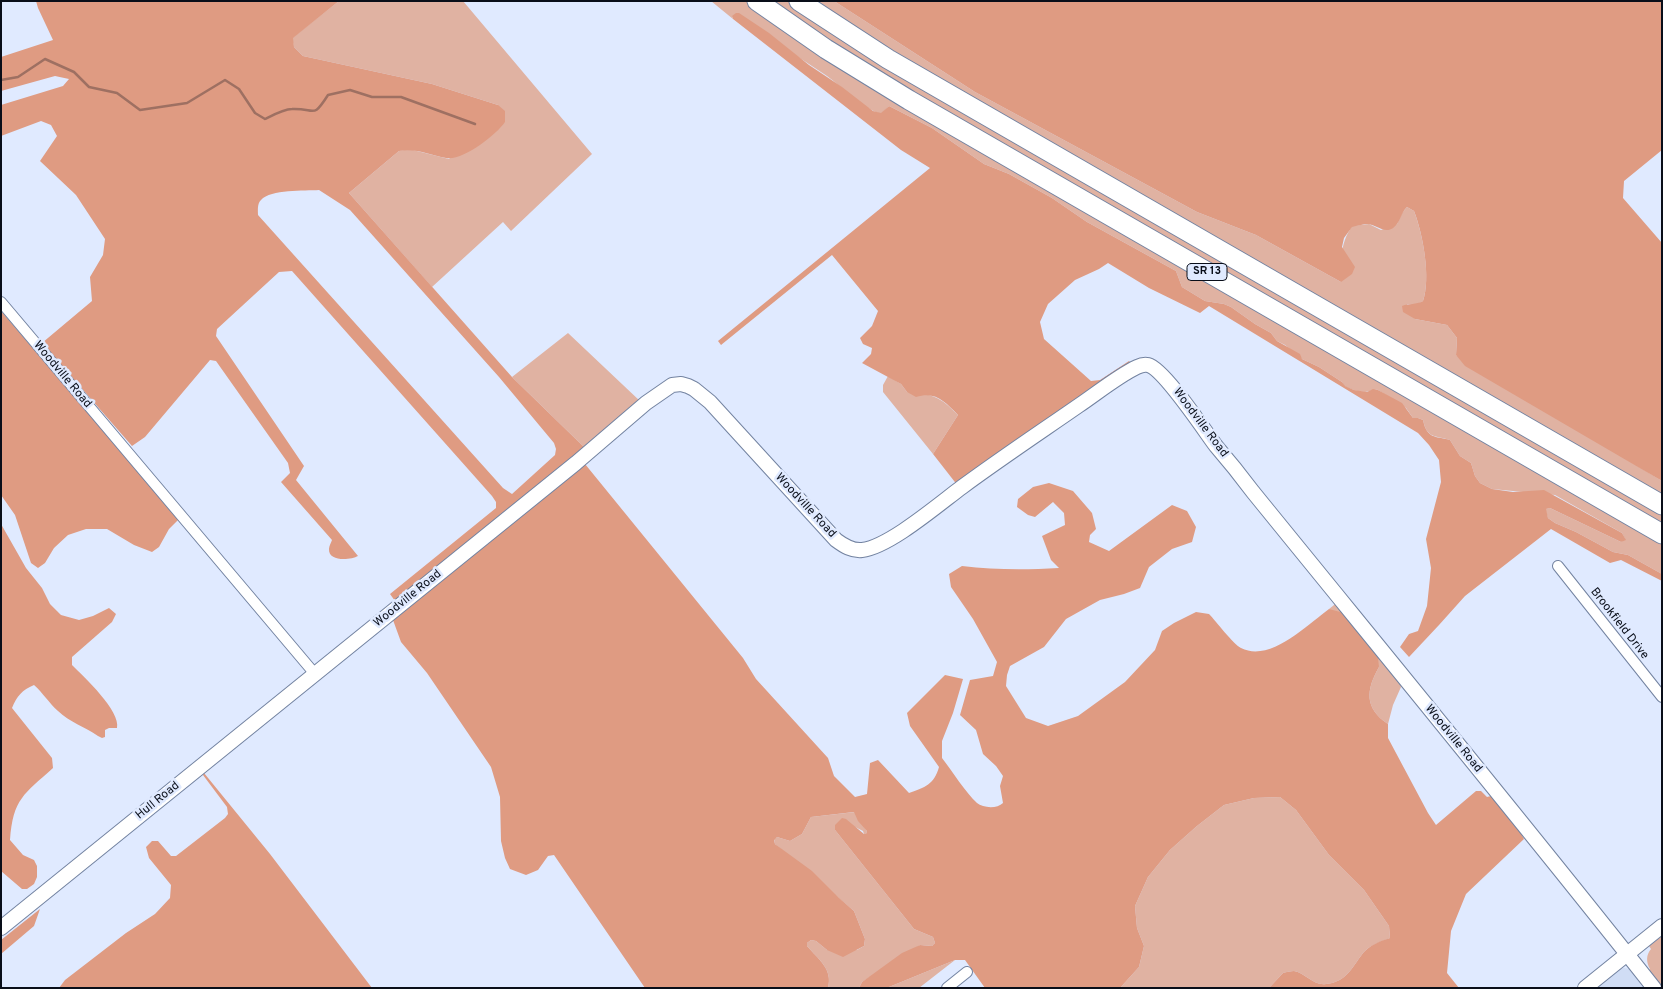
<!DOCTYPE html>
<html>
<head>
<meta charset="utf-8">
<style>
	body { margin:0 }
	#map { position:relative; width:1663px; height:989px; overflow:hidden; background:#e0eaff; font-family:Overpass,sans-serif }
	canvas { display:block }
	.frame { position:absolute; inset:0; border:2px solid #090e19; pointer-events:none }
</style>
</head>
<body>
<div id="map">
<canvas width="1663" height="989"></canvas>
<div class="frame"></div>
</div>
<script>
const ctx = document.querySelector('canvas').getContext('2d');
ctx.lineJoin = 'round';
function fillPath(path, color) { ctx.fillStyle = color; ctx.fill(path, 'evenodd'); }
function stroke(path, color, width, dash) { ctx.strokeStyle = color; ctx.lineWidth = width; ctx.lineCap = dash ? 'butt' : 'round'; ctx.setLineDash(dash || []); ctx.stroke(path); }
function write(font, color, halo, rows, align = 'center') {
  ctx.font = font + ' Overpass,sans-serif'; ctx.lineWidth = 5; ctx.setLineDash([]); ctx.textBaseline = 'middle'; ctx.strokeStyle = halo; ctx.fillStyle = color; for (const [text, x, y, turn = 0] of rows) {
    ctx.save(); ctx.translate(x, y); ctx.rotate((+turn || 0) * Math.PI / 180); ctx.textAlign = isNaN(turn) ? turn : align; if (halo) ctx.strokeText(text, 0, 0); ctx.fillText(text, 0, 0); ctx.restore();
  }
}
fillPath(new Path2D(`
	M 1624,968 L 1630,969 L 1648,988 L 1596,988 L 1620,969 Z`), '#d0ddf5');
fillPath(new Path2D(`
	M 339,1 L 463,1 L 592,154 L 511,231 L 503,222 L 432,287 L 349,193 L 399,151 L 409,149 L 449,159 L 498,105 L 432,84 L 303,56 L 294,47 L 292,38 Z
	M 711,1 L 834,1 L 975,92 L 1197,212 L 1256,235 L 1341,282 C 1342,259 1339,246 1352,226 L 1369,224 L 1381,230 L 1397,224 L 1402,213 L 1407,207 L 1414,211 C 1423,235 1431,277 1423,301 L 1416,305 L 1407,304 L 1415,319 L 1447,325 L 1457,338 L 1456,355 L 1662,481 L 1662,574 L 1628,555 L 1613,552 L 1576,532 L 1555,523 L 1548,518 L 1545,509 L 1550,508 L 1621,542 L 1625,539 L 1622,533 L 1555,495 L 1492,489 L 1480,483 L 1475,476 L 1471,463 L 1460,456 L 1450,440 C 1435,435 1427,439 1423,420 L 1418,418 L 1413,418 L 1406,408 L 1378,390 C 1373,389 1370,392 1365,392 C 1358,392 1351,389 1344,386 L 1342,382 L 1319,367 L 1302,359 L 1285,345 L 1277,341 L 1271,333 L 1255,324 L 1231,307 L 1224,304 L 1205,301 L 1182,287 L 1176,271 L 1087,222 L 1052,198 L 1009,174 L 984,164 L 932,128 L 889,106 L 881,114 C 864,109 842,87 827,76 C 796,55 764,36 732,16 L 733,19 Z
	M 568,333 L 641,402 L 585,448 L 512,377 Z
	M 888,376 L 901,384 L 907,392 C 935,395 939,396 958,415 L 933,454 L 883,392 L 883,385 Z
	M 1339,601 L 1399,678 L 1401,687 L 1393,705 L 1388,724 C 1364,708 1366,690 1379,667 L 1329,609 Z
	M 1280,797 L 1296,810 L 1329,855 L 1364,890 L 1389,926 L 1390,938 C 1380,942 1370,945 1363,953 C 1352,967 1347,982 1326,984 C 1314,986 1305,973 1294,971 C 1291,971 1286,972 1283,973 L 1269,988 L 1120,988 L 1139,967 L 1144,946 L 1137,928 L 1135,906 L 1148,877 L 1170,850 L 1197,826 L 1224,805 L 1254,798 Z
	M 855,812 L 867,831 L 866,834 L 864,834 L 863,831 L 855,827 L 835,830 L 914,929 L 933,937 L 935,943 L 932,946 L 920,945 L 862,982 L 859,988 L 828,988 C 833,969 819,960 807,946 L 807,943 L 811,940 L 816,941 L 827,950 L 857,950 L 864,946 L 865,939 L 854,911 L 775,844 L 774,839 L 777,837 L 790,841 L 802,834 L 811,817 Z
	M 1662,936 L 1662,988 L 1648,971 L 1650,969 C 1646,962 1646,955 1651,949 L 1649,946 Z
	M 955,960 L 919,988 L 886,988 L 889,987 Z`), '#e0b2a2');
fillPath(new Path2D(`
	M 36,1 L 339,1 L 293,38 L 294,47 L 303,56 L 432,84 L 498,105 L 505,111 L 505,122 C 496,135 463,161 446,158 C 430,155 416,148 399,151 L 349,193 L 512,377 L 585,448 L 395,601 L 390,594 L 496,508 L 496,502 L 492,496 L 292,271 L 279,272 L 217,329 L 216,336 L 304,466 L 296,480 L 358,556 C 351,560 328,562 329,549 C 329,546 331,543 332,540 L 281,482 L 290,473 L 288,463 L 216,361 L 210,360 L 145,437 L 132,446 L 42,343 L 92,301 L 90,277 L 103,255 L 105,239 L 76,195 L 40,161 L 57,136 L 51,125 L 41,121 L 1,136 L 1,105 L 63,86 L 69,79 L 55,76 L 1,91 L 1,57 L 53,40 L 38,8 ZM 319,190 L 350,210 L 499,377 L 554,443 L 556,449 L 555,455 L 512,494 L 503,488 L 258,215 C 258,210 257,204 261,200 C 271,189 304,191 319,190 Z
	M 834,1 L 1662,1 L 1662,150 L 1624,181 L 1623,198 L 1662,243 L 1662,481 L 1465,366 L 1456,355 L 1457,338 L 1447,325 L 1415,319 L 1403,312 L 1402,306 C 1409,303 1416,305 1423,301 C 1431,278 1423,234 1414,211 L 1407,207 C 1401,213 1401,219 1397,224 C 1387,237 1378,225 1368,224 C 1363,224 1357,226 1352,227 L 1344,238 L 1342,247 L 1355,267 L 1352,274 L 1341,282 L 1256,235 L 1197,212 L 975,92 Z
	M 736,13 L 739,13 L 769,33 L 809,65 L 842,87 L 873,111 L 881,113 L 889,106 L 932,128 L 984,164 L 1009,174 L 1052,198 L 1087,222 L 1176,271 L 1182,287 L 1205,301 L 1224,304 L 1231,307 L 1255,324 L 1271,333 L 1277,341 L 1300,354 L 1302,359 L 1319,367 L 1342,382 L 1345,386 L 1354,390 L 1367,392 L 1373,389 L 1378,390 L 1402,403 L 1413,418 L 1418,418 L 1423,420 C 1427,439 1435,436 1450,440 L 1460,456 L 1471,463 L 1475,476 L 1480,483 L 1492,489 L 1513,492 L 1544,490 L 1622,533 L 1626,540 L 1621,542 L 1550,508 L 1546,509 L 1548,518 L 1555,523 L 1576,532 L 1613,552 L 1628,555 L 1662,574 L 1662,581 L 1621,560 L 1610,563 L 1551,529 L 1465,596 L 1439,625 L 1409,657 L 1400,647 L 1409,634 L 1418,631 L 1427,606 L 1431,568 L 1426,539 L 1441,482 L 1439,460 L 1429,445 L 1418,433 L 1209,306 L 1200,313 L 1149,288 L 1108,263 L 1099,269 L 1075,280 L 1048,304 L 1040,322 L 1044,339 L 1091,381 L 1100,380 L 1129,361 L 1132,364 L 958,486 L 933,454 L 958,415 C 945,402 936,391 916,397 L 907,392 L 901,384 L 862,363 L 871,354 L 872,348 L 863,344 L 860,338 L 872,326 L 878,311 L 832,255 L 721,345 L 718,341 L 930,168 L 901,150 L 733,19 L 732,16 Z
	M 1,311 L 179,519 L 169,529 L 159,547 L 152,552 L 134,545 L 107,529 L 86,529 L 68,535 L 54,548 L 45,563 L 38,568 L 31,563 L 15,515 L 1,495 Z
	M 585,464 L 743,658 L 756,679 L 828,758 L 834,776 L 855,797 L 867,794 L 870,763 L 878,760 L 909,793 C 925,787 934,785 939,767 L 910,726 L 907,713 L 945,675 L 963,679 L 953,713 L 942,741 L 942,758 C 952,771 966,793 977,803 C 983,808 997,809 1003,803 L 1000,786 L 1003,776 L 996,766 L 983,754 L 976,730 L 960,715 L 970,680 L 993,676 L 997,662 L 973,619 L 951,587 L 949,574 L 962,566 C 994,570 1026,570 1059,568 L 1051,560 L 1042,536 L 1065,525 L 1064,513 L 1053,502 L 1035,517 L 1028,515 L 1017,507 L 1018,499 L 1033,487 L 1049,483 L 1073,491 L 1092,513 L 1096,529 L 1090,535 L 1089,542 L 1109,551 L 1172,505 L 1187,511 L 1196,527 L 1192,542 L 1172,549 L 1149,567 L 1140,588 L 1124,594 L 1100,600 L 1066,619 L 1044,647 L 1010,666 L 1007,675 L 1006,686 L 1026,718 L 1048,726 L 1078,716 L 1125,682 L 1155,650 L 1162,631 L 1174,623 L 1196,612 L 1209,614 C 1216,621 1233,644 1241,648 C 1270,663 1307,625 1329,609 L 1344,613 L 1378,658 L 1379,667 C 1366,690 1364,708 1388,724 L 1388,738 L 1428,813 L 1436,825 L 1476,791 L 1481,791 L 1487,797 L 1491,796 L 1518,828 L 1524,839 L 1466,894 L 1451,931 L 1447,973 L 1459,988 L 1269,988 L 1283,973 C 1286,972 1291,971 1294,971 C 1305,973 1314,986 1326,984 C 1347,982 1352,967 1363,953 C 1370,945 1380,941 1390,938 L 1389,926 L 1364,890 L 1329,855 L 1296,810 L 1280,797 L 1254,798 L 1224,805 L 1197,826 L 1170,850 L 1148,877 L 1135,906 L 1137,928 L 1144,946 L 1139,967 L 1120,988 L 985,988 L 965,960 L 955,960 L 889,987 L 859,988 L 862,982 L 902,953 L 920,945 L 932,946 L 935,943 L 933,937 L 914,929 L 835,830 L 835,825 L 842,818 L 846,819 L 864,834 L 866,834 L 867,831 L 858,821 L 854,812 L 811,817 L 802,834 L 790,841 L 777,837 L 774,840 L 775,844 L 812,871 L 838,897 L 854,911 L 865,939 L 864,946 L 843,957 L 827,950 L 816,941 L 811,940 L 807,943 L 807,946 C 819,960 833,969 828,988 L 645,988 L 554,855 L 548,856 L 538,870 L 526,875 L 510,869 L 505,858 L 501,841 L 500,797 L 491,767 L 427,673 L 401,642 L 393,620 Z
	M 1,524 L 26,568 L 42,588 L 50,604 L 61,615 L 79,620 L 93,616 L 109,608 L 116,614 L 112,622 L 72,657 L 72,665 C 84,677 121,711 117,728 L 109,728 L 105,730 L 105,737 L 102,738 L 98,736 C 85,727 69,722 58,711 C 49,703 43,693 34,685 C 22,690 17,696 12,708 L 52,758 L 53,768 C 24,794 13,799 10,840 L 23,855 L 34,860 L 37,866 L 37,877 L 34,884 L 27,889 L 22,889 L 1,871 Z
	M 204,773 L 270,854 L 372,988 L 59,988 L 65,980 L 126,933 L 155,914 L 170,898 L 171,885 L 149,858 L 146,847 L 152,841 L 158,841 L 171,856 L 176,856 L 225,818 L 228,814 L 227,807 L 203,775 Z
	M 40,909 L 34,926 L 1,954 L 1,940 Z`), '#df9b82');
stroke(new Path2D(`
	M 1,80 L 18,77 L 45,59 L 74,72 L 89,87 L 117,93 L 140,110 L 187,103 L 225,80 L 239,89 L 255,113 L 265,119 C 273,115 284,109 292,109 C 316,108 312,120 328,95 L 350,90 L 372,97 L 401,97 L 475,124`), '#9e7062', 2.5);
const street = new Path2D(`
	M 1,302 L 315,674
	M 1558,566 L 1662,697
	M 947,988 L 967,972`);
const secondary = new Path2D(`
	M 1,928 L 576,463 L 646,403 L 672,385 L 681,384 L 688,386 L 694,389 L 710,402 L 836,540 C 844,546 852,551 862,550 C 889,547 939,504 962,487 C 1000,459 1039,433 1078,406 C 1096,394 1118,376 1137,367 C 1141,365 1144,364 1148,365 C 1164,369 1204,430 1216,446 C 1229,461 1241,476 1253,492 C 1387,657 1522,821 1654,988
	M 1585,988 L 1662,926`);
const highway = new Path2D(`
	M 757,1 L 826,49 L 909,100 L 1662,534
	M 799,1 L 888,59 L 1662,505`);
stroke(street, '#7383a1', 12);
stroke(secondary, '#7383a1', 16);
stroke(highway, '#7383a1', 21);
stroke(street, '#fff', 10);
stroke(secondary, '#fff', 14);
stroke(highway, '#fff', 19);
for (const [x, y, w] of [
	[1207,272,40]
]) { const box = new Path2D(); box.roundRect(x - w / 2, y - 8.5, w, 17, 4); ctx.fillStyle = '#e0eaff'; ctx.fill(box); stroke(box, '#090e19', 1); }
write('bold 11px', '#090e19', null, [
	["SR 13",1207,272]
]);
write('12px', '#090e19', '#e0eaff', [
	["Woodville Road",62,375,50],
	["Woodville Road",1200,423,53],
	["Woodville Road",805,506,47],
	["Woodville Road",408,599,-39],
	["Brookfield Drive",1619,624,52],
	["Woodville Road",1453,739,51],
	["Hull Road",158,801,-39]
]);
</script>
</body>
</html>
